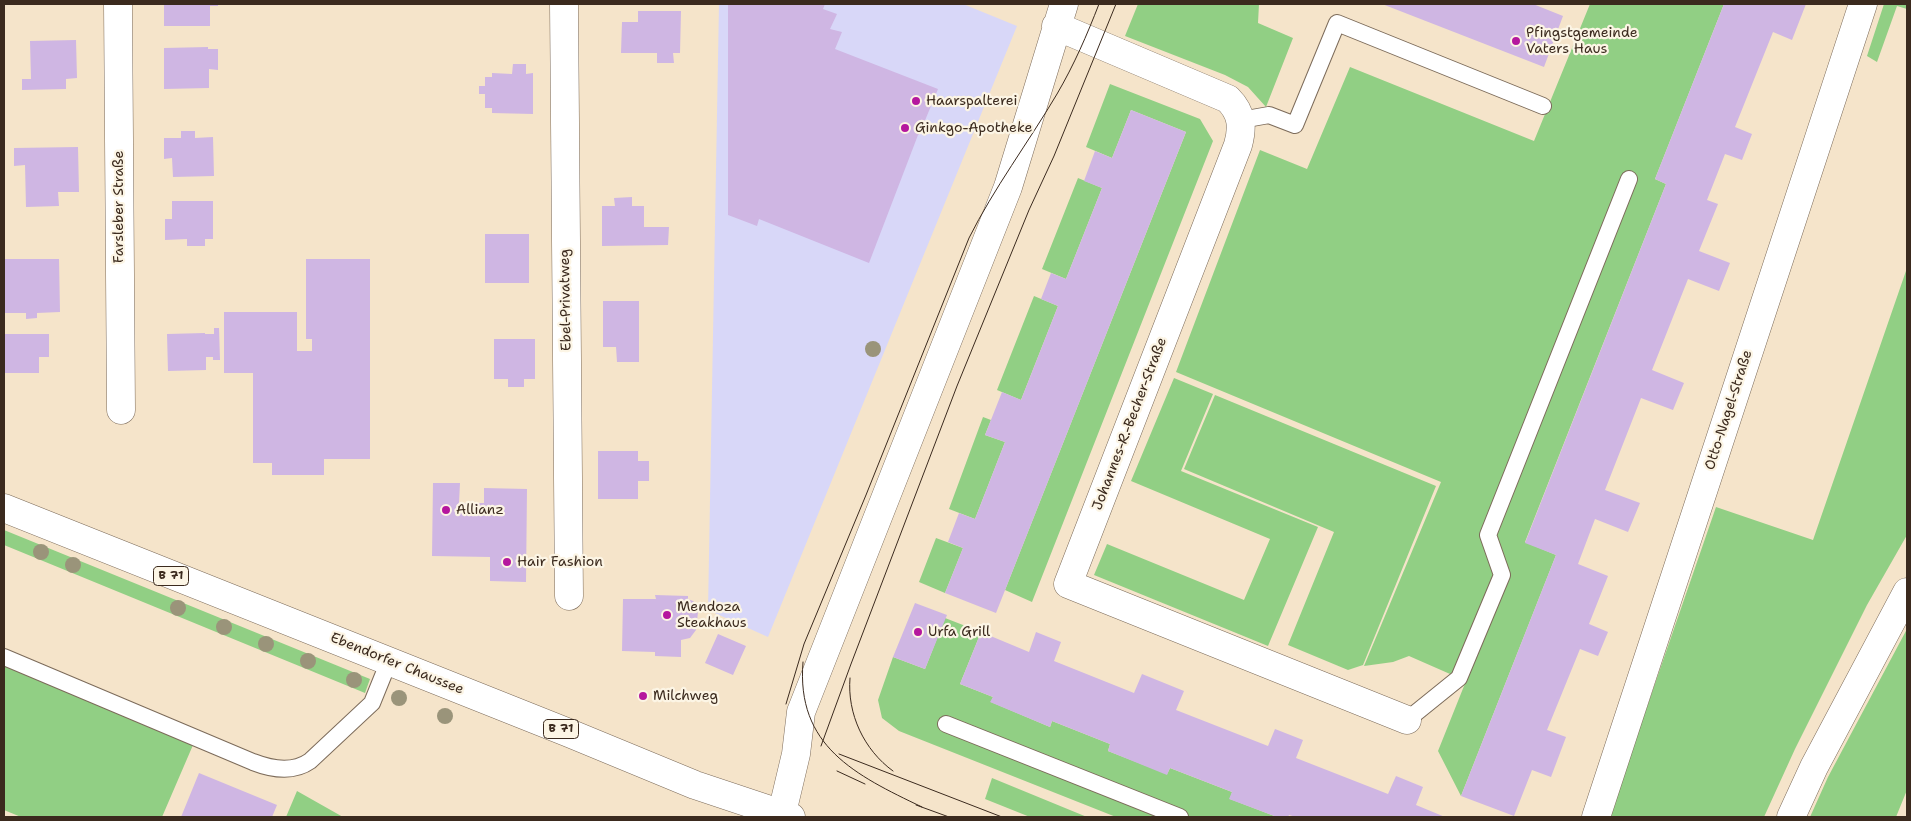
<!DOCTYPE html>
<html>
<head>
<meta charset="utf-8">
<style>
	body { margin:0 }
	#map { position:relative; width:1911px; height:821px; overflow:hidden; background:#f5e4ca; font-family:"Shantell Sans",sans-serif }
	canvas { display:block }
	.frame { position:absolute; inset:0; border:5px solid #3b2a1e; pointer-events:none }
</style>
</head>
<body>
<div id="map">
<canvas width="1911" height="821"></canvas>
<div class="frame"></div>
</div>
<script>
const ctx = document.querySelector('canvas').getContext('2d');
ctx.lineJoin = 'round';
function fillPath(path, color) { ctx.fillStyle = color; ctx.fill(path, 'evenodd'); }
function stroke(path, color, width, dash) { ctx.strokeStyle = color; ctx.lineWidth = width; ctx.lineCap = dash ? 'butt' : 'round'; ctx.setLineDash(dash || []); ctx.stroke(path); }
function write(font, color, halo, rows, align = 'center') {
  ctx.font = font + ' "Shantell Sans",sans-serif'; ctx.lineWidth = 4.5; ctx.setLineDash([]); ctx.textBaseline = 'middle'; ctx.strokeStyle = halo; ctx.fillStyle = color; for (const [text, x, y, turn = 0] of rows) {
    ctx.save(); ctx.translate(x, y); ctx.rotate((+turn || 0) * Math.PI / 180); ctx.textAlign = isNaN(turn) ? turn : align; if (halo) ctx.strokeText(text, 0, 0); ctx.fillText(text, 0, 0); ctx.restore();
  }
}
fillPath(new Path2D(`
	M 719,4 L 963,4 L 1017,26 L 768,637 L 708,610 Z`), '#d8d7f8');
fillPath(new Path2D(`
	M 1138,4 L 1259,4 L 1258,23 L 1293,38 L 1266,107 L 1248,87 L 1225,75 L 1125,36 Z
	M 1590,4 L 1724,4 L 1655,179 L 1666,184 L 1525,542 L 1556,555 L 1461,796 L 1438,751 L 1466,681 L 1409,656 L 1393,662 L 1364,666 L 1441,482 L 1176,372 L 1260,150 L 1307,169 L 1350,67 L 1534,141 Z
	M 1884,4 L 1907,4 L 1907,9 L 1897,6 L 1877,62 L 1867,56 Z
	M 1110,84 L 1200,119 L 1213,141 L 1032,602 L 1005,590 L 1186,132 L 1131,110 L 1112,158 L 1086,147 Z
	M 1078,178 L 1102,188 L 1066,279 L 1042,269 Z
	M 1907,268 L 1907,535 L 1867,605 L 1795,749 L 1764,817 L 1609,817 L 1716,507 L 1813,540 Z
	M 1034,296 L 1058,306 L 1021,400 L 997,390 Z
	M 1174,378 L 1213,394 L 1181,471 L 1318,527 L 1268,646 L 1094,575 L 1107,544 L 1244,600 L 1270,539 L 1131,481 Z
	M 1215,395 L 1436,486 L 1363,665 L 1348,670 L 1288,645 L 1334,532 L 1184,469 Z
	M 983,417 L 991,420 L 985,435 L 1005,442 L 975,519 L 949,509 Z
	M 4,530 L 370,679 L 365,693 L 4,545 Z
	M 936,538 L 963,548 L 945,593 L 919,582 Z
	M 945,618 L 981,632 L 960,684 L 993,697 L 991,702 L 1050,727 L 1052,721 L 1110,744 L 1108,751 L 1167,774 L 1170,768 L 1232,792 L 1230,799 L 1277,817 L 1116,817 L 899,731 L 882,718 L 878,700 L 893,657 L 925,669 Z
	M 1907,629 L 1907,790 L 1896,817 L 1810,817 L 1828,777 Z
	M 4,666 L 193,745 L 162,817 L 21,817 L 4,810 Z
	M 992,778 L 1087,817 L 1030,817 L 985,799 Z
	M 297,791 L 343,817 L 286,817 Z`), '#91cf84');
fillPath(new Path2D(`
	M 164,4 L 218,4 L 218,6 L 210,6 L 210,26 L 164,26 Z
	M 728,4 L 825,4 L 823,9 L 837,14 L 830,29 L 842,32 L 835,49 L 938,89 L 919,135 L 918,135 L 869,263 L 759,219 L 757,226 L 728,215 Z
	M 1382,4 L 1533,4 L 1563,16 L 1544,67 Z
	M 1724,4 L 1806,4 L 1792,40 L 1773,32 L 1735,127 L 1752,134 L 1742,160 L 1725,154 L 1707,200 L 1718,204 L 1699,251 L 1730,263 L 1719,291 L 1688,279 L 1652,370 L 1684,383 L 1673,410 L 1641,398 L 1605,490 L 1640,503 L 1628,532 L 1595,519 L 1578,564 L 1608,576 L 1589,624 L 1608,632 L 1598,656 L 1580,649 L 1547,730 L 1566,737 L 1551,777 L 1532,770 L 1514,816 L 1461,796 L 1556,555 L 1525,543 L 1666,184 L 1655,179 Z
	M 638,11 L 681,11 L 680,53 L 673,53 L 674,63 L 657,63 L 657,53 L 621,53 L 622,22 L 638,22 Z
	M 76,40 L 77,78 L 66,79 L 66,89 L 22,90 L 22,79 L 31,79 L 30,41 Z
	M 208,47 L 208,49 L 218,49 L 218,70 L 209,69 L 209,88 L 164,89 L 164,48 Z
	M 513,64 L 526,64 L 526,74 L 533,73 L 533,114 L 492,113 L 492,108 L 485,108 L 485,94 L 479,94 L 479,86 L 485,86 L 485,77 L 492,77 L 492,73 L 512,74 Z
	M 1131,110 L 1186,132 L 996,613 L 945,593 L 963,548 L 948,542 L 959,513 L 975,519 L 1005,442 L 985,435 L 1002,392 L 1021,400 L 1058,306 L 1041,299 L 1051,273 L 1066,279 L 1102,188 L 1084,181 L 1095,151 L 1112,158 Z
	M 181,131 L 195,131 L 195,138 L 213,137 L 214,176 L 173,177 L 172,158 L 164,159 L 164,138 L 181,138 Z
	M 78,147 L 79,192 L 58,192 L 59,206 L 26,207 L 25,165 L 14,166 L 14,148 Z
	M 632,197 L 632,206 L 644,206 L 644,227 L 669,227 L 668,245 L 602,246 L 602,206 L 615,206 L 614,198 Z
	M 172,201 L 213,201 L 213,239 L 205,239 L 205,246 L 187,246 L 187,239 L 165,240 L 165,219 L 172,219 Z
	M 485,234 L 529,234 L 529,283 L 485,283 Z
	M 4,259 L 59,259 L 60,312 L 37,313 L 37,318 L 26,319 L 26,313 L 4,313 Z
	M 306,259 L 370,259 L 370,459 L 324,459 L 324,475 L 272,475 L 272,463 L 253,463 L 253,373 L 224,373 L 224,312 L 297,312 L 297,351 L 312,351 L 312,339 L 306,339 Z
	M 603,301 L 639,301 L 639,362 L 617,362 L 616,347 L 603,347 Z
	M 214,328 L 219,328 L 220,360 L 213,360 L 213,357 L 206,357 L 206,370 L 168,371 L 167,334 L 205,333 L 205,334 L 214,334 Z
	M 4,334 L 49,334 L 49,357 L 39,357 L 39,373 L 4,373 Z
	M 494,339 L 535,339 L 535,379 L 524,379 L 524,387 L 508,387 L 508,379 L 494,379 Z
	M 598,451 L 638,451 L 638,461 L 649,461 L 649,481 L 638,481 L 638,499 L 598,499 Z
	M 433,483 L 460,483 L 459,503 L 484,503 L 484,488 L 527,489 L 526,582 L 490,581 L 490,557 L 432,556 Z
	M 655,595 L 688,596 L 688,599 L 693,601 L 697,605 L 698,612 L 696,630 L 690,638 L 681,640 L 681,657 L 655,656 L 655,652 L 622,651 L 623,599 L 656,599 Z
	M 915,603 L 947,615 L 925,669 L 893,657 Z
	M 981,632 L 1029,652 L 1036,632 L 1061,642 L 1054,661 L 1134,693 L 1142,674 L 1184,691 L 1176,710 L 1268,746 L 1275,729 L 1303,740 L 1296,758 L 1388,794 L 1396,776 L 1423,787 L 1416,805 L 1445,817 L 1296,817 L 1289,815 L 1288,817 L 1277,817 L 1229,799 L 1232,792 L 1170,768 L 1167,775 L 1108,751 L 1110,744 L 1052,721 L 1050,727 L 990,702 L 993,697 L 960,684 Z
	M 718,634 L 746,646 L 733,675 L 705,663 Z
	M 199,773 L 277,805 L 272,817 L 181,817 Z`), '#cfb6e3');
const service = new Path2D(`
	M 1241,120 L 1269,115 L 1295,125 L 1337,23 L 1543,106
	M 4,657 L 253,762 C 271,769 293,773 310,761 L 372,703 L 389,661
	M 1407,720 L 1459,678 L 1502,575 L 1488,535 L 1629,179
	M 946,724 L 1180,817`);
const minor = new Path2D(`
	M 118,4 L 121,410
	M 564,4 L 569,596
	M 1056,26 L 1228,99 C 1242,113 1243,127 1238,145 L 1068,584 L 1407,720
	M 781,817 L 796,754 L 801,712 L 1008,187 L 1064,4
	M 1596,817 L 1863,4`);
const primary = new Path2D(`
	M 4,508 L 569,733 L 695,785 L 791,817`);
const trunk = new Path2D(`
	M 1791,817 L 1814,767 L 1907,592`);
stroke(service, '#7c6b5a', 18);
stroke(minor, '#7c6b5a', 29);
stroke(primary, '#7c6b5a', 29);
stroke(trunk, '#7c6b5a', 29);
stroke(service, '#fff', 16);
stroke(minor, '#fff', 28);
stroke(primary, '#fff', 28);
stroke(trunk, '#fff', 28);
stroke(new Path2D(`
	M 803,662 C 796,746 855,775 922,807
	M 850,678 C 847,714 864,750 893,771
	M 786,704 L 804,644 L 866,495 L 969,238 C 994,188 1028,143 1057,94 C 1074,65 1087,35 1099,4
	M 821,746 L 851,664 L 957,386 L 1029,210 L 1054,156 L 1116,4
	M 839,754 L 1002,817
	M 837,771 L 865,784
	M 916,805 L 949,817`), '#3b2a1e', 1);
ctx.fillStyle = '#9a947a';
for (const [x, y] of [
	[873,349],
	[41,552],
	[73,565],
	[178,608],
	[224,627],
	[266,644],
	[308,661],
	[354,680],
	[399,698],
	[445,716]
]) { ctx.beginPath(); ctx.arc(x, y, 8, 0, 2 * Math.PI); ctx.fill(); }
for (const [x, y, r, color] of [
	[1516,41,5,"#b5179e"],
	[916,101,5,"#b5179e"],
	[905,128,5,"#b5179e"],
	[446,510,5,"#b5179e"],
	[507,562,5,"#b5179e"],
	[667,615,5,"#b5179e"],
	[918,632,5,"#b5179e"],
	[643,696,5,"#b5179e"]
]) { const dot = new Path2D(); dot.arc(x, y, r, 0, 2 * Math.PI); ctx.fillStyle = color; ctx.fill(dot); stroke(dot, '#fcf5e5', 2); }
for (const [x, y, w] of [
	[171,576,35],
	[561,729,35]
]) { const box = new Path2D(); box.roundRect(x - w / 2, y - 9.5, w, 19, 4); ctx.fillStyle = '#fcf5e5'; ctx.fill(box); stroke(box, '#3b2a1e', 1); }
write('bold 12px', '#3b2a1e', null, [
	["B 71",171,576],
	["B 71",561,729]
]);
write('14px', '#3b2a1e', '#fcf5e5', [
	["Pfingstgemeinde",1526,33],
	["Vaters Haus",1526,49],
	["Haarspalterei",926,101],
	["Ginkgo-Apotheke",915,128],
	["Allianz",456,510],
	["Hair Fashion",517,562],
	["Mendoza",677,607],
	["Steakhaus",677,623],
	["Urfa Grill",928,632],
	["Milchweg",653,696]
], 'left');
write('14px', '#3b2a1e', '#fcf5e5', [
	["Farsleber Straße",119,207,-90],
	["Ebel-Privatweg",566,300,-91],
	["Otto-Nagel-Straße",1729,410,-72],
	["Johannes-R.-Becher-Straße",1130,424,-69],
	["Ebendorfer Chaussee",397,664,22]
]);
</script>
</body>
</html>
